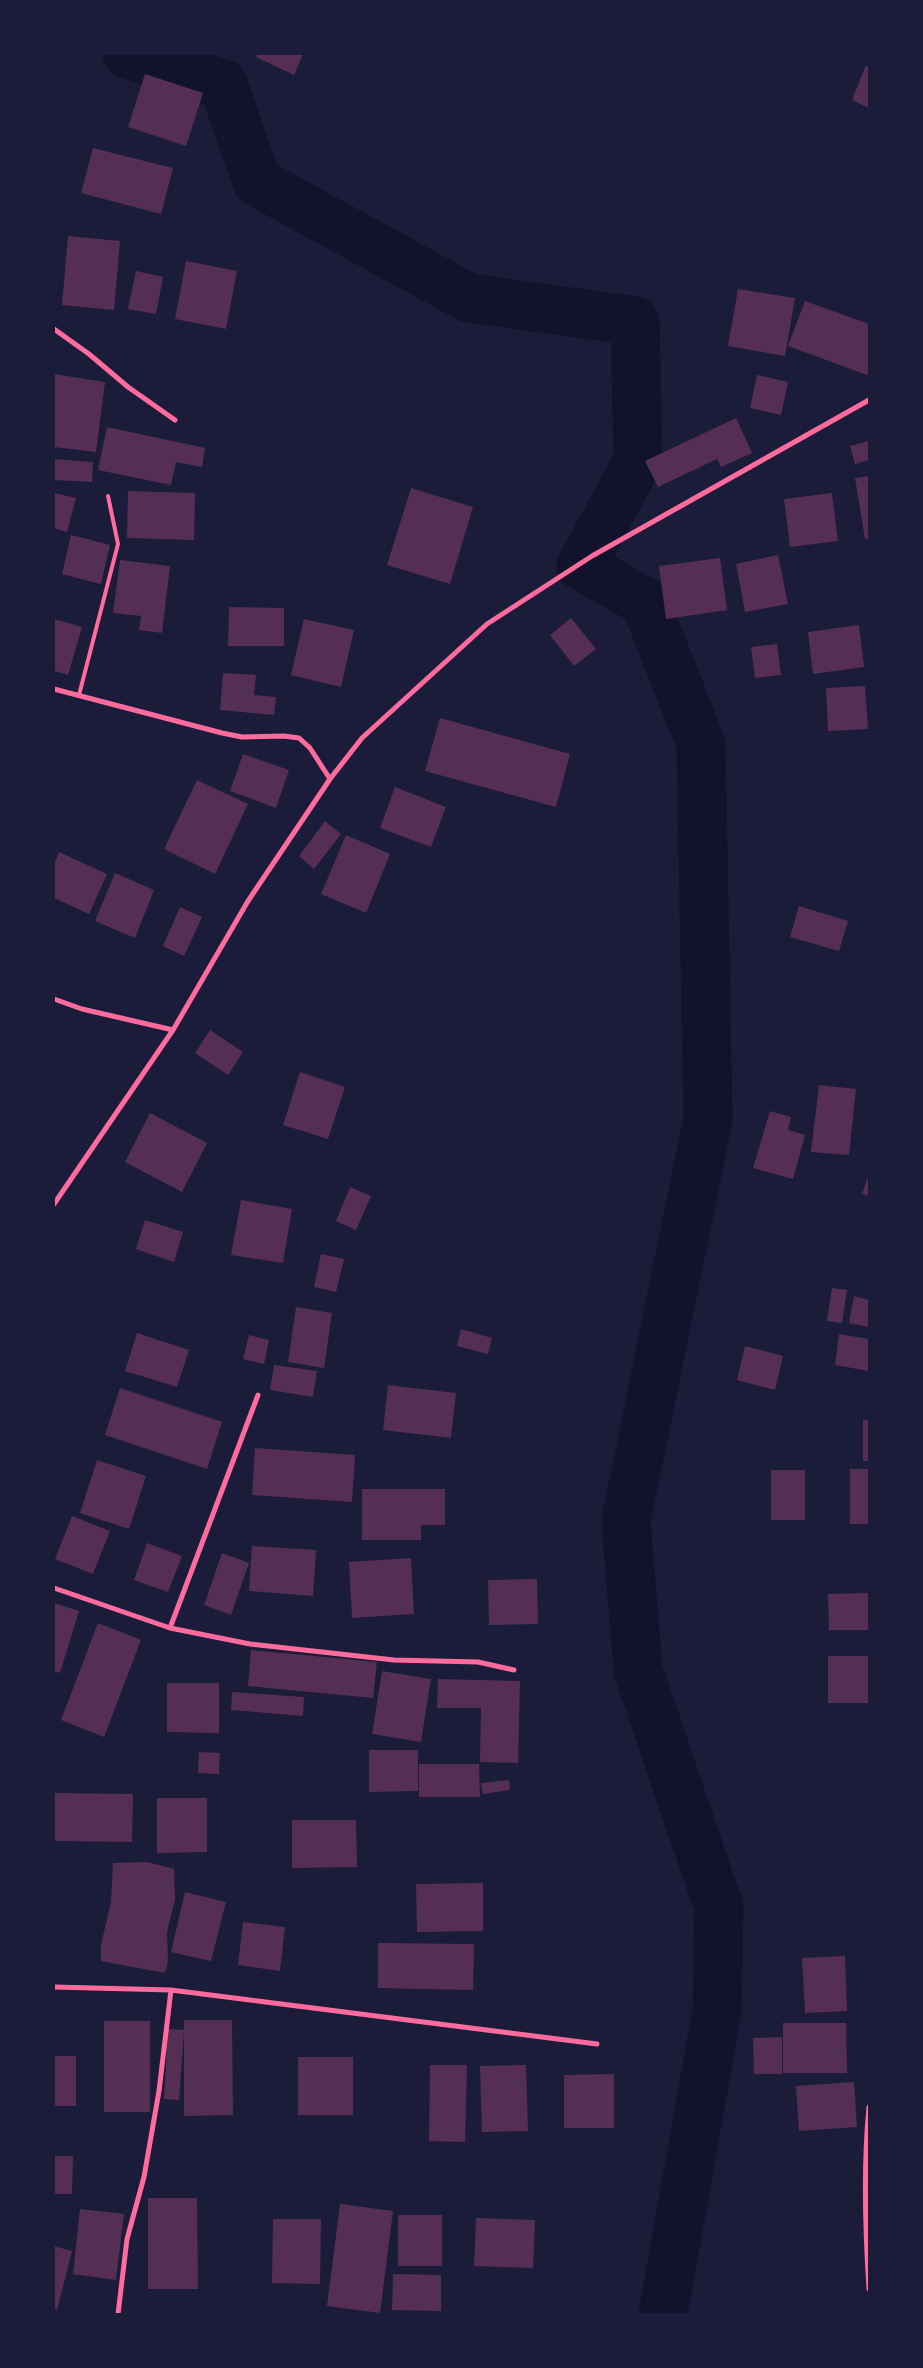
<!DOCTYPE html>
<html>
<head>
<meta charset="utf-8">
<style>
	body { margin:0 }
	#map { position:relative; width:923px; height:2368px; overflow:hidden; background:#1b1b3a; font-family:Quicksand,sans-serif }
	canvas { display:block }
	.frame { position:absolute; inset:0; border:55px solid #1b1b3a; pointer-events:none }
</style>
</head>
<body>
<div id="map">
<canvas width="923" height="2368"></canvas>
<div class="frame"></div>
</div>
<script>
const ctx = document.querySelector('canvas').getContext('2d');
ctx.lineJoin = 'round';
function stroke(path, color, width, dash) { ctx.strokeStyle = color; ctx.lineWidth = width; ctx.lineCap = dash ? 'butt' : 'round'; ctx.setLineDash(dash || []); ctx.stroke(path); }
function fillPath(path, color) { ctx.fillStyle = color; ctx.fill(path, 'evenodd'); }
stroke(new Path2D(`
	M 127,54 L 223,84 L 257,182 L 469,298 L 635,321 L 638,461 L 581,566 L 645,602 L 701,744 L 708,1119 L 626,1521 L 638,1670 L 719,1908 L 717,2011 L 663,2314`), '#12122b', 49);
fillPath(new Path2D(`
	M 258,54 L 303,54 L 294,75 L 256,57 Z
	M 866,65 L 869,67 L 869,108 L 852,100 Z
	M 145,74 L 203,93 L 186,146 L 128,127 Z
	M 93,148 L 173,168 L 161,214 L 81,193 Z
	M 68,236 L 120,241 L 114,310 L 62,305 Z
	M 186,261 L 237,271 L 226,329 L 175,319 Z
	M 136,271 L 163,277 L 156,314 L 128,309 Z
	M 738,289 L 795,298 L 785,356 L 728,346 Z
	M 805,301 L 869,324 L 869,370 L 867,375 L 788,346 Z
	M 54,374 L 105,382 L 96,452 L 54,447 Z
	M 757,375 L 788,382 L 781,415 L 750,408 Z
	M 736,418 L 752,453 L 721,467 L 717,459 L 658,487 L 645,461 Z
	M 107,427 L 205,448 L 202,467 L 176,462 L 171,485 L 98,470 Z
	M 869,441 L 869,460 L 855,464 L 850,446 Z
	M 54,459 L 93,462 L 92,482 L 54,480 Z
	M 869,476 L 869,539 L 865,539 L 855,478 Z
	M 411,488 L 473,507 L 450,584 L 387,565 Z
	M 128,491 L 195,493 L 194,540 L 127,538 Z
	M 54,493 L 76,498 L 67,532 L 54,528 Z
	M 832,493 L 838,541 L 790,547 L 784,499 Z
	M 71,535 L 110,545 L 101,584 L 62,574 Z
	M 778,555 L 788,604 L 745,612 L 736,564 Z
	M 720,558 L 727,610 L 666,619 L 659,566 Z
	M 120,560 L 170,566 L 162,633 L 139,630 L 141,616 L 113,613 Z
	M 229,607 L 284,608 L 284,646 L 228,646 Z
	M 571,618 L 596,649 L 574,666 L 550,635 Z
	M 54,619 L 82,627 L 68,675 L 54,671 Z
	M 304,619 L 354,630 L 341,687 L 291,675 Z
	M 859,625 L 864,667 L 813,674 L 808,632 Z
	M 777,644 L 781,675 L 755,678 L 751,647 Z
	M 223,673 L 256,675 L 254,695 L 276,697 L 274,715 L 220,710 Z
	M 865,686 L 868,729 L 828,731 L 826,688 Z
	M 440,718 L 570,754 L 556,807 L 425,771 Z
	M 243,754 L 289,770 L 276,808 L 230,791 Z
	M 197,780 L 248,804 L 215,874 L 164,849 Z
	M 395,787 L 446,807 L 431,847 L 380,828 Z
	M 325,821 L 341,834 L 314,869 L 299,856 Z
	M 346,835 L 390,854 L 366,913 L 321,894 Z
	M 59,852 L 107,874 L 89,914 L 54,898 L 54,865 Z
	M 115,873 L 154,890 L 135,938 L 95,921 Z
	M 799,906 L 848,921 L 839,951 L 790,937 Z
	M 180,907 L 202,917 L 184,956 L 163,946 Z
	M 210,1030 L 243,1052 L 228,1075 L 195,1053 Z
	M 300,1072 L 345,1087 L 328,1139 L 283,1125 Z
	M 819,1085 L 856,1089 L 849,1155 L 811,1152 Z
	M 770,1111 L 791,1117 L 788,1130 L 805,1135 L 793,1179 L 753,1168 Z
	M 150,1113 L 207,1143 L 182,1192 L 125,1162 Z
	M 869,1174 L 869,1196 L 862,1194 Z
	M 350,1187 L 371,1196 L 356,1230 L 336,1221 Z
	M 241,1200 L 292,1209 L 283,1263 L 231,1255 Z
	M 145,1220 L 183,1232 L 174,1262 L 136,1249 Z
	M 321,1254 L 344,1259 L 336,1292 L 314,1287 Z
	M 832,1288 L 847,1290 L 842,1323 L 827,1321 Z
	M 854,1296 L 869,1300 L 869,1327 L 849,1323 Z
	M 296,1307 L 332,1313 L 324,1368 L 288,1362 Z
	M 461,1329 L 492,1338 L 488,1354 L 457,1346 Z
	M 137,1333 L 189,1350 L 177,1387 L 125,1371 Z
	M 839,1334 L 869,1339 L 869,1371 L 835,1365 Z
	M 249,1335 L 269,1340 L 264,1364 L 243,1359 Z
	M 745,1346 L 783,1356 L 775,1390 L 737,1380 Z
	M 274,1365 L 317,1371 L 313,1397 L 270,1390 Z
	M 388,1385 L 456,1393 L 451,1438 L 383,1430 Z
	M 120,1388 L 222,1422 L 207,1469 L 105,1435 Z
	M 863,1420 L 869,1420 L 869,1461 L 863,1461 Z
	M 255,1448 L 355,1455 L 352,1502 L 252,1495 Z
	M 97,1460 L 146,1476 L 129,1529 L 80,1513 Z
	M 850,1469 L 869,1469 L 869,1524 L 850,1524 Z
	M 771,1470 L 805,1470 L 805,1520 L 771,1520 Z
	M 362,1489 L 445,1489 L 445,1525 L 421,1525 L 421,1540 L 362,1540 Z
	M 72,1516 L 110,1531 L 93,1574 L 55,1559 Z
	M 147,1543 L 182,1556 L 168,1592 L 134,1580 Z
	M 252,1546 L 316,1550 L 313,1596 L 249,1591 Z
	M 222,1553 L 249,1563 L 231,1615 L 204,1605 Z
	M 411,1558 L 414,1614 L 352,1618 L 349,1562 Z
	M 537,1579 L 538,1624 L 489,1625 L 488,1580 Z
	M 869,1593 L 869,1630 L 829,1630 L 828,1594 Z
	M 54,1603 L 79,1611 L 60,1673 L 54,1671 Z
	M 98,1623 L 141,1640 L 104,1737 L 61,1720 Z
	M 251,1650 L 377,1662 L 373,1698 L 248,1686 Z
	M 828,1656 L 869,1656 L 869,1703 L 828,1703 Z
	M 382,1671 L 431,1679 L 421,1742 L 372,1734 Z
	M 438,1679 L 520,1681 L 518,1763 L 480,1762 L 481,1708 L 437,1708 Z
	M 167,1683 L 219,1683 L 219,1733 L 167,1732 Z
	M 232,1692 L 304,1697 L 303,1716 L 231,1710 Z
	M 369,1750 L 418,1750 L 418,1791 L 369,1792 Z
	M 199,1752 L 220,1753 L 219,1774 L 198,1773 Z
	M 419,1764 L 479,1764 L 480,1797 L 419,1797 Z
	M 509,1780 L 510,1790 L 483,1794 L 481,1783 Z
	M 54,1793 L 133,1794 L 132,1842 L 54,1841 Z
	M 157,1798 L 207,1798 L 207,1852 L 157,1853 Z
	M 292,1820 L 356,1820 L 357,1867 L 292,1868 Z
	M 147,1862 L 174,1869 L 175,1900 L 167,1932 L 168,1961 L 165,1973 L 101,1961 L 101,1945 L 111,1902 L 113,1863 Z
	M 483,1883 L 483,1931 L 417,1932 L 416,1884 Z
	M 185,1892 L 226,1902 L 211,1961 L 171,1952 Z
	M 243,1922 L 285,1927 L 280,1971 L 238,1965 Z
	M 378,1943 L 474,1944 L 473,1990 L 378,1988 Z
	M 845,1956 L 847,2011 L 805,2013 L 802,1958 Z
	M 184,2020 L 232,2020 L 233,2115 L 184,2116 L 184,2032 L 179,2100 L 164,2099 L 168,2029 L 184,2030 Z
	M 104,2021 L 150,2021 L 150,2112 L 104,2112 Z
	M 783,2023 L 846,2023 L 847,2073 L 783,2073 Z
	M 782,2037 L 782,2074 L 754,2074 L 753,2038 Z
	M 54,2056 L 76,2056 L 76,2106 L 54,2106 Z
	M 298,2057 L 353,2057 L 353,2115 L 298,2115 Z
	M 430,2065 L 467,2065 L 465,2142 L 429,2141 Z
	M 526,2065 L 528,2131 L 482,2132 L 480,2066 Z
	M 614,2074 L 614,2128 L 564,2128 L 564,2075 Z
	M 854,2082 L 857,2127 L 799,2131 L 796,2086 Z
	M 54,2156 L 73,2156 L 72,2194 L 54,2194 Z
	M 148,2198 L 197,2198 L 198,2289 L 148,2289 Z
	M 340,2204 L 393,2211 L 380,2313 L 327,2306 Z
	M 80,2209 L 124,2214 L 116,2280 L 73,2274 Z
	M 398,2215 L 442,2215 L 442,2266 L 398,2266 Z
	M 476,2218 L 535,2220 L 533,2268 L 474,2266 Z
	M 273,2219 L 321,2219 L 320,2284 L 272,2283 Z
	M 54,2246 L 72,2251 L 57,2310 L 54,2309 Z
	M 393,2274 L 441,2275 L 441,2311 L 392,2310 Z`), '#542f53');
stroke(new Path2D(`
	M 79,695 L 118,544 L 108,496`), '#ff6b9d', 4);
stroke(new Path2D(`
	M 54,329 L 89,354 L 128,387 L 175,420
	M 54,689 L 222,733 L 242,737 L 284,736 L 299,738 L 310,748 L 330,779
	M 54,999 L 82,1009 L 173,1030
	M 54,1204 L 173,1030 L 248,901 L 330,779 L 362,738 L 487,624 L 592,556 L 869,400
	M 54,1588 L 170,1628 L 250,1644 L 394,1660 L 478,1662 L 514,1670
	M 170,1628 L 258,1395
	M 54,1987 L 171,1990 L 597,2044
	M 869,2107 C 863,2168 865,2228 869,2289
	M 118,2314 L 127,2239 L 144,2177 L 159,2091 L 171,1990`), '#ff6b9d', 5);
</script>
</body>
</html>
